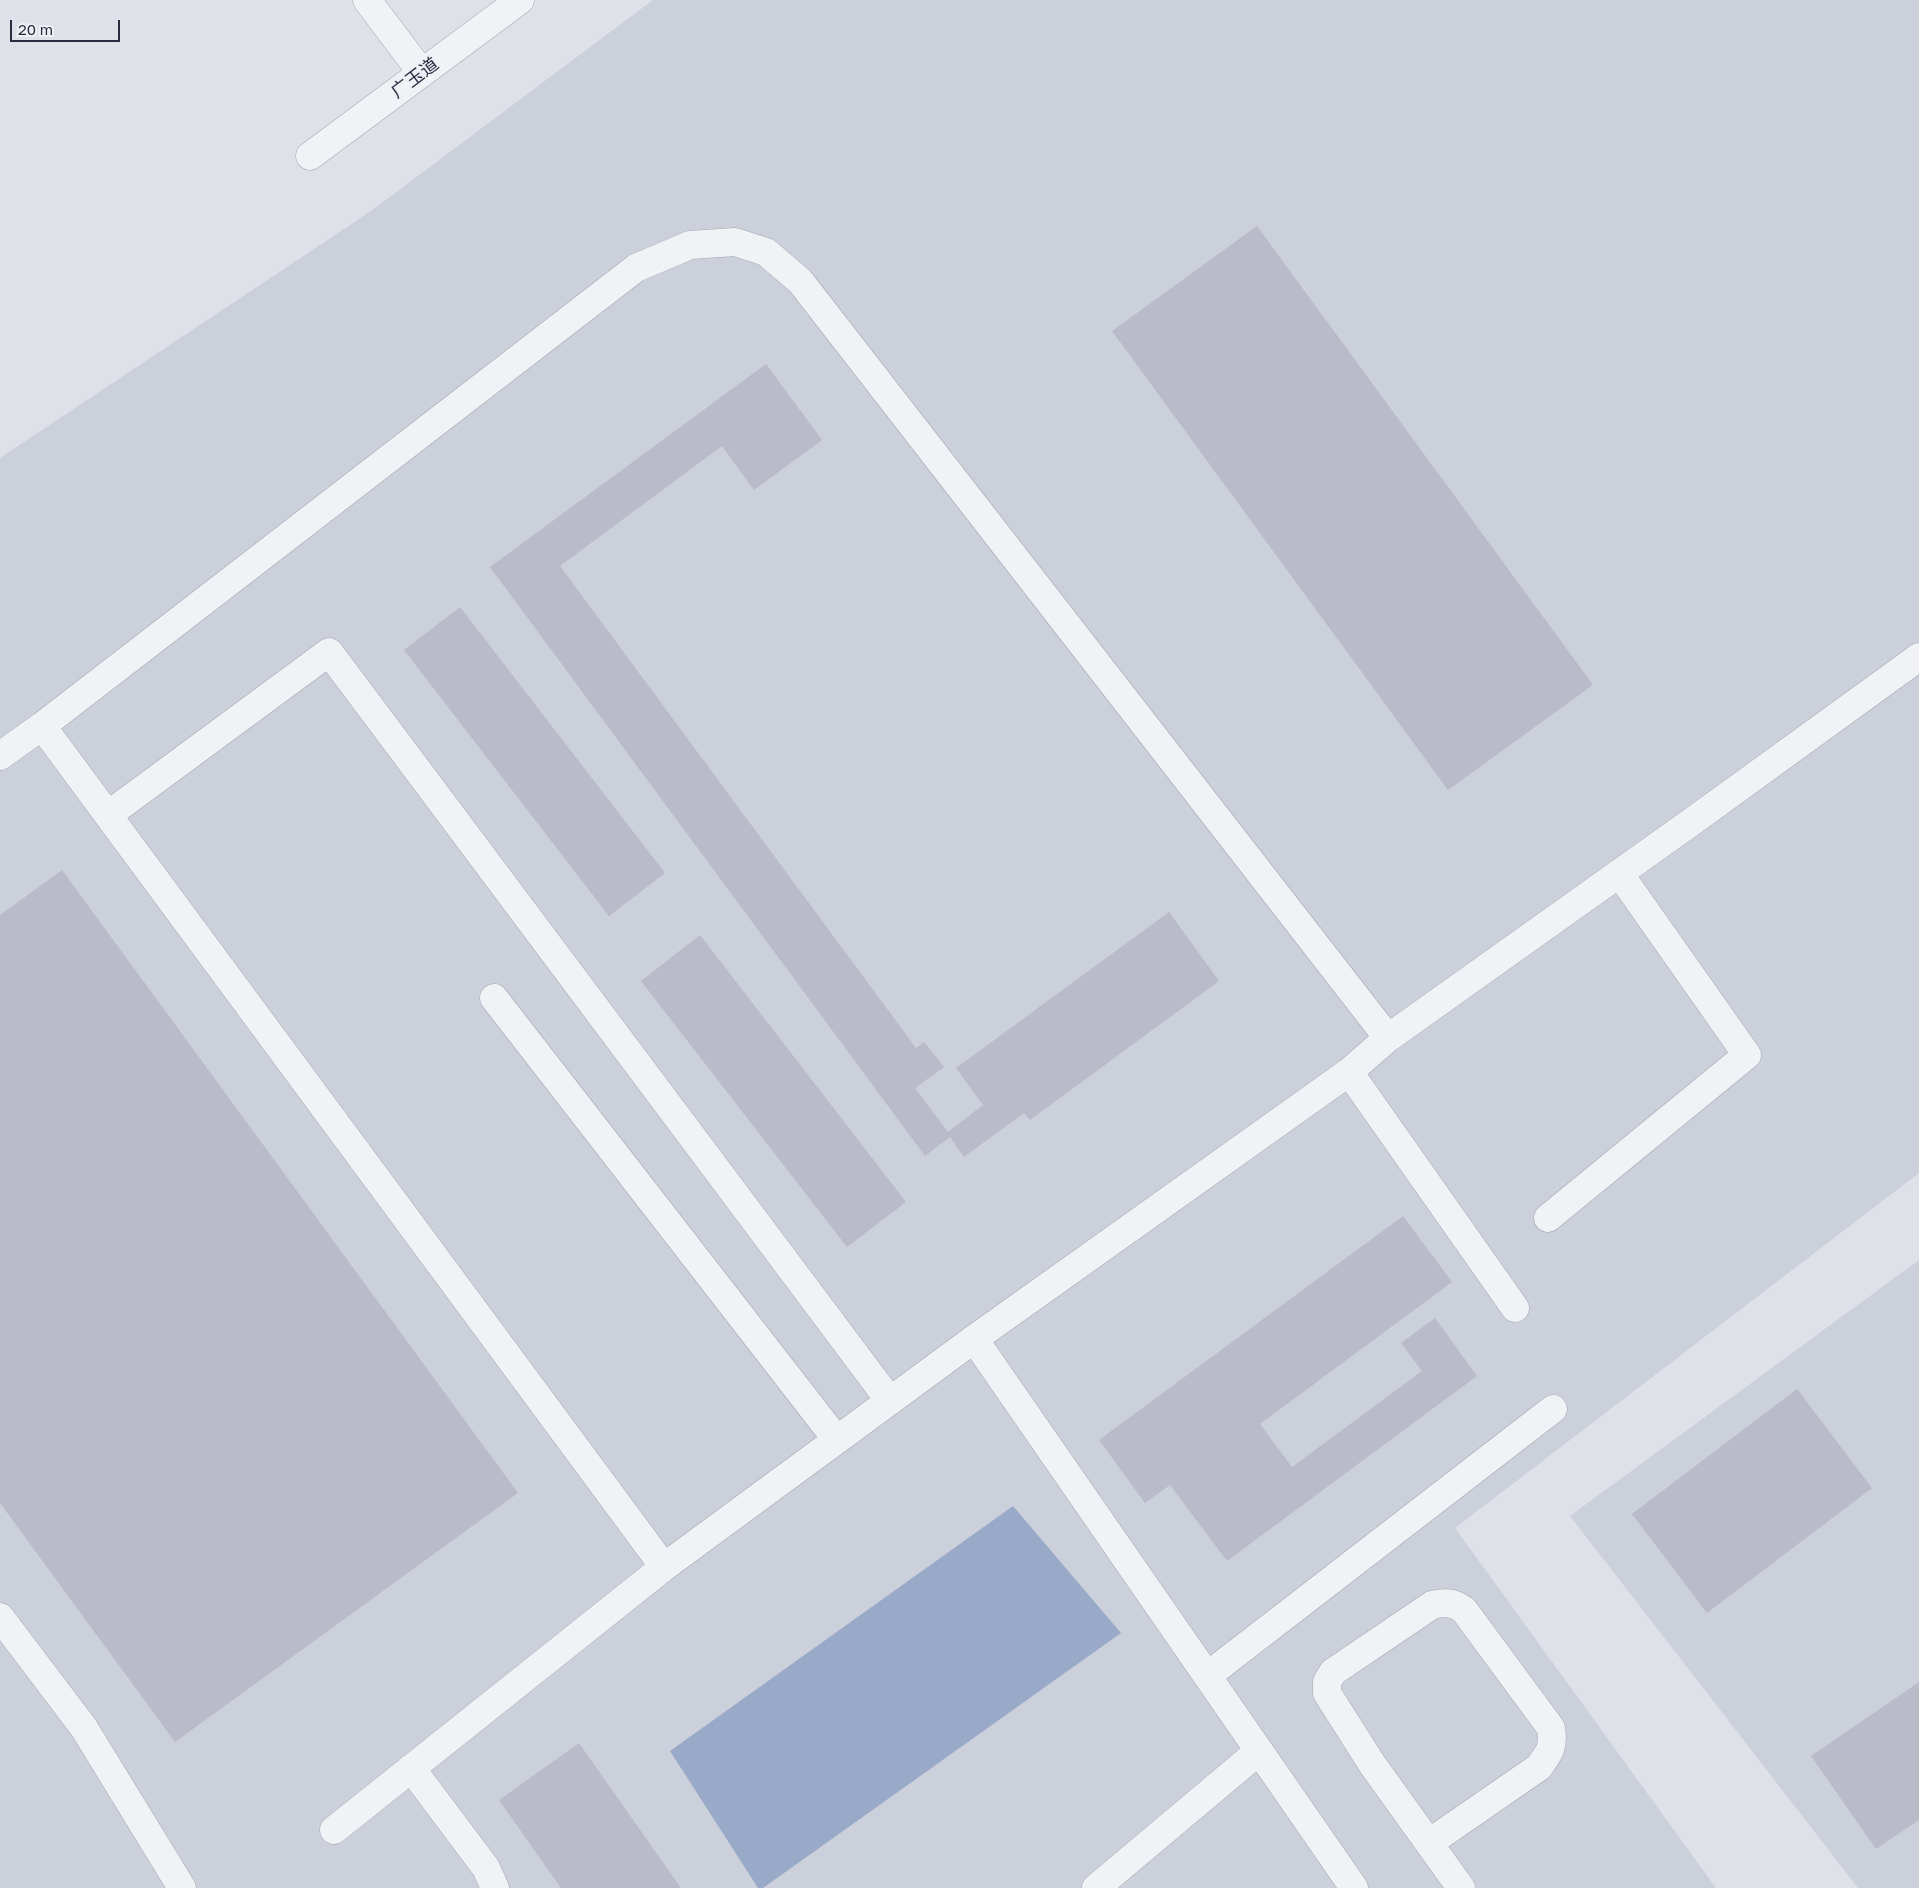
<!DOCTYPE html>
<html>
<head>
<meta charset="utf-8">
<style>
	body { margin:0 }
	#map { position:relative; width:1919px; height:1888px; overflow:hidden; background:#dee1e8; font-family:"Golos Text",sans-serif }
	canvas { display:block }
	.scale { position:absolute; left:10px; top:20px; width:110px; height:22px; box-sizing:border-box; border:2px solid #272d3f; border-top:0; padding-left:6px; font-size:15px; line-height:18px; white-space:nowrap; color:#272d3f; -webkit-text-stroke:4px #eef0f6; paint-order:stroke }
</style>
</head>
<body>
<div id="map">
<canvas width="1919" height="1888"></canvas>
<div class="scale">20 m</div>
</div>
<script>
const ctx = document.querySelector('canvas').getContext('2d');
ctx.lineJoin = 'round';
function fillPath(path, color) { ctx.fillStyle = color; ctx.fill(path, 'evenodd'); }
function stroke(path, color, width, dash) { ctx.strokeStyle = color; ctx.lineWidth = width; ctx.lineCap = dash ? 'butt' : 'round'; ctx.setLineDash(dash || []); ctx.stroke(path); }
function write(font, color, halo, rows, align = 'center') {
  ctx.font = font + ' "Golos Text","Noto Sans SC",sans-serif'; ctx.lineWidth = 5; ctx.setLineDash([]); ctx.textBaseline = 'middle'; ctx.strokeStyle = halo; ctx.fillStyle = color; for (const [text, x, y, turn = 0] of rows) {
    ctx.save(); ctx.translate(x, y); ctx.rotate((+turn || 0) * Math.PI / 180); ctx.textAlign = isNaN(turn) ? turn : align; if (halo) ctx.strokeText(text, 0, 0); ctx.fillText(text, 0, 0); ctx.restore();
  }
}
fillPath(new Path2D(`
	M 653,0 L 1919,0 L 1919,1173 L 1455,1528 L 1716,1888 L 0,1888 L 0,458 L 371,211 Z
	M 1919,1260 L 1919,1888 L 1858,1888 L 1570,1516 Z`), '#ccd0da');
fillPath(new Path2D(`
	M 1013,1506 L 1121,1633 L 763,1888 L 758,1888 L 670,1751 Z`), '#99aac9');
fillPath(new Path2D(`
	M 1257,226 L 1593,685 L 1448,790 L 1112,331 Z
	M 766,364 L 822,440 L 754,490 L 722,446 L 560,566 L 916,1048 L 924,1042 L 944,1067 L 915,1088 L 948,1132 L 983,1105 L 956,1068 L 1169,912 L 1219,981 L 1030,1120 L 1024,1113 L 964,1157 L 950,1137 L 925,1156 L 490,567 Z
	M 460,607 L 665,873 L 609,916 L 404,650 Z
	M 62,870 L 518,1493 L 175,1742 L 0,1503 L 0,915 Z
	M 700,935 L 906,1202 L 847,1247 L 641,981 Z
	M 1403,1216 L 1452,1282 L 1260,1424 L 1292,1467 L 1422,1371 L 1401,1343 L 1435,1318 L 1477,1376 L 1227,1561 L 1170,1485 L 1145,1503 L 1099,1440 Z
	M 1797,1389 L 1872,1488 L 1707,1613 L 1632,1514 Z
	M 1919,1682 L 1919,1820 L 1876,1849 L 1811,1756 Z
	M 579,1743 L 681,1888 L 561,1888 L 499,1800 Z`), '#b9bcc8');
const minor = new Path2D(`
	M 367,0 L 422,73
	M 310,156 L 520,0
	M 42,726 L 664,1567
	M 0,756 L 42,726 L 636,268 L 690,245 L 735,242 L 766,252 L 800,281 L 1388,1038
	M 108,815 L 329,652 L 890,1401
	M 494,998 L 837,1440
	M 1349,1072 L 1515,1308
	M 1548,1218 L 1747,1055 L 1619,873
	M 974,1339 L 1354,1888
	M 0,1617 L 84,1728 L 182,1888
	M 1207,1676 L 1553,1409
	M 411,1768 L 486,1868 L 495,1888
	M 334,1830 L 664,1567 L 974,1339 L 1349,1072 L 1388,1038 L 1690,823 L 1919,657
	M 1429,1843 L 1539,1767 C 1550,1752 1554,1747 1551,1728 L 1464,1610 C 1453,1602 1445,1602 1432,1605 L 1333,1672 L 1327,1682 L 1327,1693 L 1372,1764 L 1461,1888
	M 1096,1888 L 1259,1751`);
stroke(minor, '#a3a7b2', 29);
stroke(minor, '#f1f2f6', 28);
write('18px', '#272d3f', '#eef0f6', [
	["广玉道",415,78,-37]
]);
</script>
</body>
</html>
